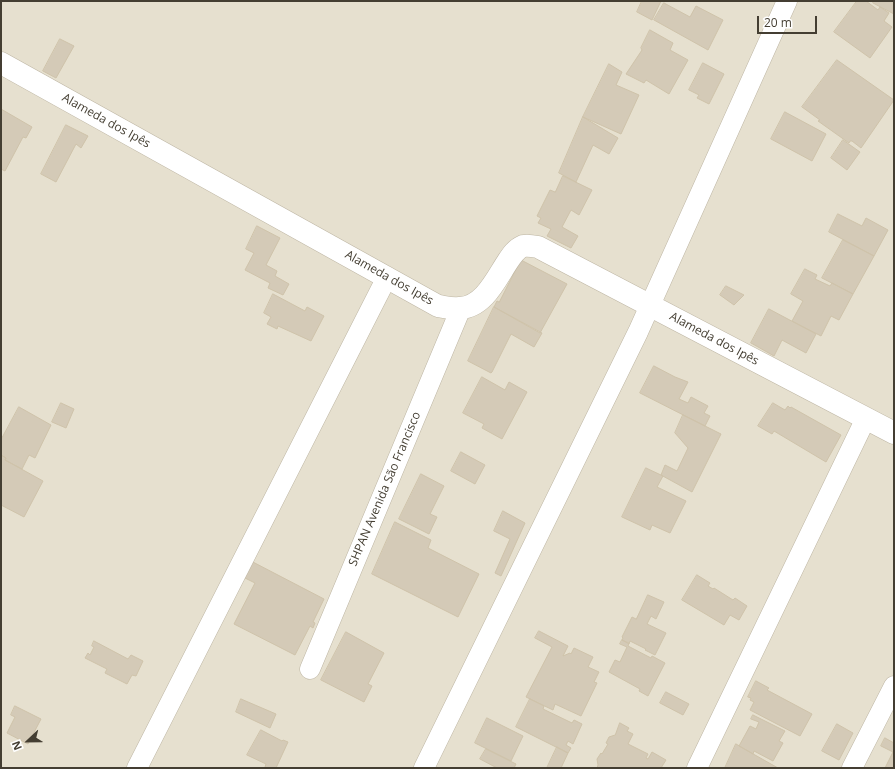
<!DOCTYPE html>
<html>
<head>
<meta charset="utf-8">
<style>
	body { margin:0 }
	#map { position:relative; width:895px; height:769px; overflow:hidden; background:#f2eee2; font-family:"Open Sans",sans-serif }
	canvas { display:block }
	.frame { position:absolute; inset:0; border:2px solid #443e32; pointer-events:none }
	.north { position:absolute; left:8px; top:721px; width:40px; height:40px; -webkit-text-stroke:3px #fff; paint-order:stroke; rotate:248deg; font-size:11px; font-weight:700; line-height:16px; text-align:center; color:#443e32 }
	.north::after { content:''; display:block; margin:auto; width:14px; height:18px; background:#443e32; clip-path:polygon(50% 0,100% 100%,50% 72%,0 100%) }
	.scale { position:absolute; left:757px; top:16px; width:60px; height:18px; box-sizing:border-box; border:2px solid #443e32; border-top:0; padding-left:5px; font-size:12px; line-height:14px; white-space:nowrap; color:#443e32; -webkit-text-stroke:3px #fff; paint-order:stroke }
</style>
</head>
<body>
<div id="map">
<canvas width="895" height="769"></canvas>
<div class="frame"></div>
<div class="north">N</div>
<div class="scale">20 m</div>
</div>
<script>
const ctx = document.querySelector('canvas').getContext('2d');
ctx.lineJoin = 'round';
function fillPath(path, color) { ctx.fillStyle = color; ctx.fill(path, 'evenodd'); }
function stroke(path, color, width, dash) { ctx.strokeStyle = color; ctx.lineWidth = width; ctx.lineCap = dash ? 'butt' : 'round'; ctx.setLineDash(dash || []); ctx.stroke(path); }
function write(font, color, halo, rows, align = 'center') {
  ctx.font = font + ' "Open Sans",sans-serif'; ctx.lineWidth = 4; ctx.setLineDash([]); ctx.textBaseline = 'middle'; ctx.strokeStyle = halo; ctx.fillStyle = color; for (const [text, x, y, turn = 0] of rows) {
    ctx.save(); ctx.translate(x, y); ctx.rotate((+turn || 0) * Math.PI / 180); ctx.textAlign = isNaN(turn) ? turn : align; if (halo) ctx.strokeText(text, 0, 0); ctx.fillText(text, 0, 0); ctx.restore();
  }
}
fillPath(new Path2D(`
	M 1,1 L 894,1 L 894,768 L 1,768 Z`), '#e6e0cf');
const building = new Path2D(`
	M 642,1 L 661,1 L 652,20 L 637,12 Z
	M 857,1 L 866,1 L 878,10 L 880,7 L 889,13 L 884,21 L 892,27 L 870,58 L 834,32 Z
	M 874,1 L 894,1 L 894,14 L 873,3 Z
	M 664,3 L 690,17 L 696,6 L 723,20 L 708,50 L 654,20 Z
	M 650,30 L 673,43 L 670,50 L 688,60 L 669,94 L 646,80 L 644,83 L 626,74 L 642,50 L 641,48 Z
	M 60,39 L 74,46 L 56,78 L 43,71 Z
	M 837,60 L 894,100 L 861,148 L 852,141 L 850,141 L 849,143 L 818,121 L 820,120 L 802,107 Z
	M 703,63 L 724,74 L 709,104 L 697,98 L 699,95 L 689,90 Z
	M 609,64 L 622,72 L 616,85 L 639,95 L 621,134 L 583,117 Z
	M 1,109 L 32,127 L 26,138 L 23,137 L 5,171 L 1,169 Z
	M 785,112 L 826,134 L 812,161 L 771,139 Z
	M 583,117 L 618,138 L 609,154 L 593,145 L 576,182 L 559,173 Z
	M 66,125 L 88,136 L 81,148 L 76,144 L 56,182 L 41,174 Z
	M 843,140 L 860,152 L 847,170 L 831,158 Z
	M 563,176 L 592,190 L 579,215 L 571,210 L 562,227 L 578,236 L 571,248 L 547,236 L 551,229 L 538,223 L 541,218 L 537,216 L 550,190 L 555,192 Z
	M 838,214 L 862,226 L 866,218 L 888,230 L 874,256 L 829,232 Z
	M 257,226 L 280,238 L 266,265 L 277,271 L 275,276 L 289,284 L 283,295 L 268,288 L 270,283 L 245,270 L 254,253 L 246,249 Z
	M 843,240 L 874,256 L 853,294 L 822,278 Z
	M 521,260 L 567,284 L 540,333 L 494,307 L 497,301 L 499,302 Z
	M 805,269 L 817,275 L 815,279 L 830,286 L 832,283 L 853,294 L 839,320 L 831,316 L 821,336 L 792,321 L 803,301 L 791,294 Z
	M 726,286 L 744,295 L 734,305 L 720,295 Z
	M 273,294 L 305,311 L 307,307 L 324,316 L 311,341 L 278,326 L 277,329 L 267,324 L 271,317 L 264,313 Z
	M 494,307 L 542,333 L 534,347 L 511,334 L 492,372 L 491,373 L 468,361 Z
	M 769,309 L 816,334 L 806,353 L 782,340 L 774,356 L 751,343 Z
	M 654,366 L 675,377 L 688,382 L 679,399 L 688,403 L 691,397 L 708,406 L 704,413 L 710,416 L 705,426 L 640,393 Z
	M 482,377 L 505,390 L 509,382 L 527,392 L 502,439 L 482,428 L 484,424 L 463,413 Z
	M 61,403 L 74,409 L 66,428 L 52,422 Z
	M 773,403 L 785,410 L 788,406 L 790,408 L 791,407 L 841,435 L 826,462 L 774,431 L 772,434 L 758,426 Z
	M 19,407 L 51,425 L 35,458 L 29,455 L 22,469 L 5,460 L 6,458 L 1,455 L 1,440 Z
	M 683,415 L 721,434 L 692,492 L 661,475 L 665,465 L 677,471 L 688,448 L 675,433 Z
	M 461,452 L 485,465 L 475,484 L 451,471 Z
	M 1,455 L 6,458 L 5,460 L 43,481 L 24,517 L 1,505 Z
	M 646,468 L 663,476 L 657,487 L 686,501 L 670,533 L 652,525 L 650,530 L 622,517 Z
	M 421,474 L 444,486 L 430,514 L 437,517 L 429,534 L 399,519 Z
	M 503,511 L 525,523 L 501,576 L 495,573 L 510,539 L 494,531 Z
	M 395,522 L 431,540 L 428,548 L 479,574 L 458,617 L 372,574 Z
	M 249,560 L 324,599 L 313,622 L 315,623 L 313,628 L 310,626 L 295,655 L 234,624 L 255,583 L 241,576 Z
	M 697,575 L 710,583 L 708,586 L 713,589 L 714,588 L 733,600 L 735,598 L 747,606 L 739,620 L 730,615 L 724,625 L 682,600 Z
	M 648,595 L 664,602 L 656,619 L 651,616 L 647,624 L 666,633 L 655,655 L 645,650 L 646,649 L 630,641 L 629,644 L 622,640 L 623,638 L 622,637 L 632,617 L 636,619 Z
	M 539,631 L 568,646 L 563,656 L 570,653 L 571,654 L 574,648 L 593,657 L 588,667 L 599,672 L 594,682 L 597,683 L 581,716 L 555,704 L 553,710 L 526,697 L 552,647 L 535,638 Z
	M 346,632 L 384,653 L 368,684 L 372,686 L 364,702 L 321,680 Z
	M 622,640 L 629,643 L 628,646 L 651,658 L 652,656 L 665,663 L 648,696 L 639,691 L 640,689 L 609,672 L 615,660 L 620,662 L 627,647 L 620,644 Z
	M 94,641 L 128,659 L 131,655 L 143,661 L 136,676 L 132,675 L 127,684 L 105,673 L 107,669 L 85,658 L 88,653 L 90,655 L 94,647 L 92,646 Z
	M 756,681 L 769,688 L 767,690 L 812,714 L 800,736 L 750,710 L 754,702 L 750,700 L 751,698 L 748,697 Z
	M 666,692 L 689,704 L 683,715 L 660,703 Z
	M 241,699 L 276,714 L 270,728 L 236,712 Z
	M 530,699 L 544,706 L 543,709 L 572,723 L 574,720 L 582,724 L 573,744 L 568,741 L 566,745 L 571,748 L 568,753 L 516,727 Z
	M 15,706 L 41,719 L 28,744 L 7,733 L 15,717 L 11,715 Z
	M 753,715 L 785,731 L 779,741 L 783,743 L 773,761 L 754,751 L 753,754 L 739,746 L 750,726 L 756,729 L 759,722 L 751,719 Z
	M 487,718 L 523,736 L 511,761 L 475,743 Z
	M 620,723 L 629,728 L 627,731 L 633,734 L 628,744 L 648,754 L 646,758 L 648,759 L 652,752 L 666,760 L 661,768 L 597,768 L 598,765 L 597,759 L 601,753 L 602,754 L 608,744 L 606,743 L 609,737 L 615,735 Z
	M 837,724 L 853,733 L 839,760 L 822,751 Z
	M 261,730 L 282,741 L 283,740 L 288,742 L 276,768 L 267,768 L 265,767 L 266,764 L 247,755 Z
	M 885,738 L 894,743 L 894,768 L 885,768 L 893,752 L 881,746 Z
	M 736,744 L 755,755 L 778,768 L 725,768 Z
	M 557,747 L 568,753 L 561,768 L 547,768 Z
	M 486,749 L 516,764 L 514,768 L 497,768 L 480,759 Z`);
fillPath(building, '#d4cab7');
stroke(building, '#cfc3aa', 1);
const minor = new Path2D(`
	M 310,669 L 461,308
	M 137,768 L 387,277
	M 424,768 L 638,332 L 787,1
	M 697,768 L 866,418
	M 852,768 L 894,686`);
const tertiary = new Path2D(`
	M 1,63 L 438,306 C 445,307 452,309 460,308 C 484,307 496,279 508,261 C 512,255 516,249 523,246 C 528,245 533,246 538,247 L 894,433`);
stroke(minor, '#beb6a4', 21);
stroke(tertiary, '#beb6a4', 23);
stroke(minor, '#fff', 20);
stroke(tertiary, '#fff', 22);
write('12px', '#443e32', '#fff', [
	["Alameda dos Ipês",106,121,29],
	["Alameda dos Ipês",389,278,29],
	["Alameda dos Ipês",714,339,28],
	["SHPAN Avenida São Francisco",385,489,-67]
]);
</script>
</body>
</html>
